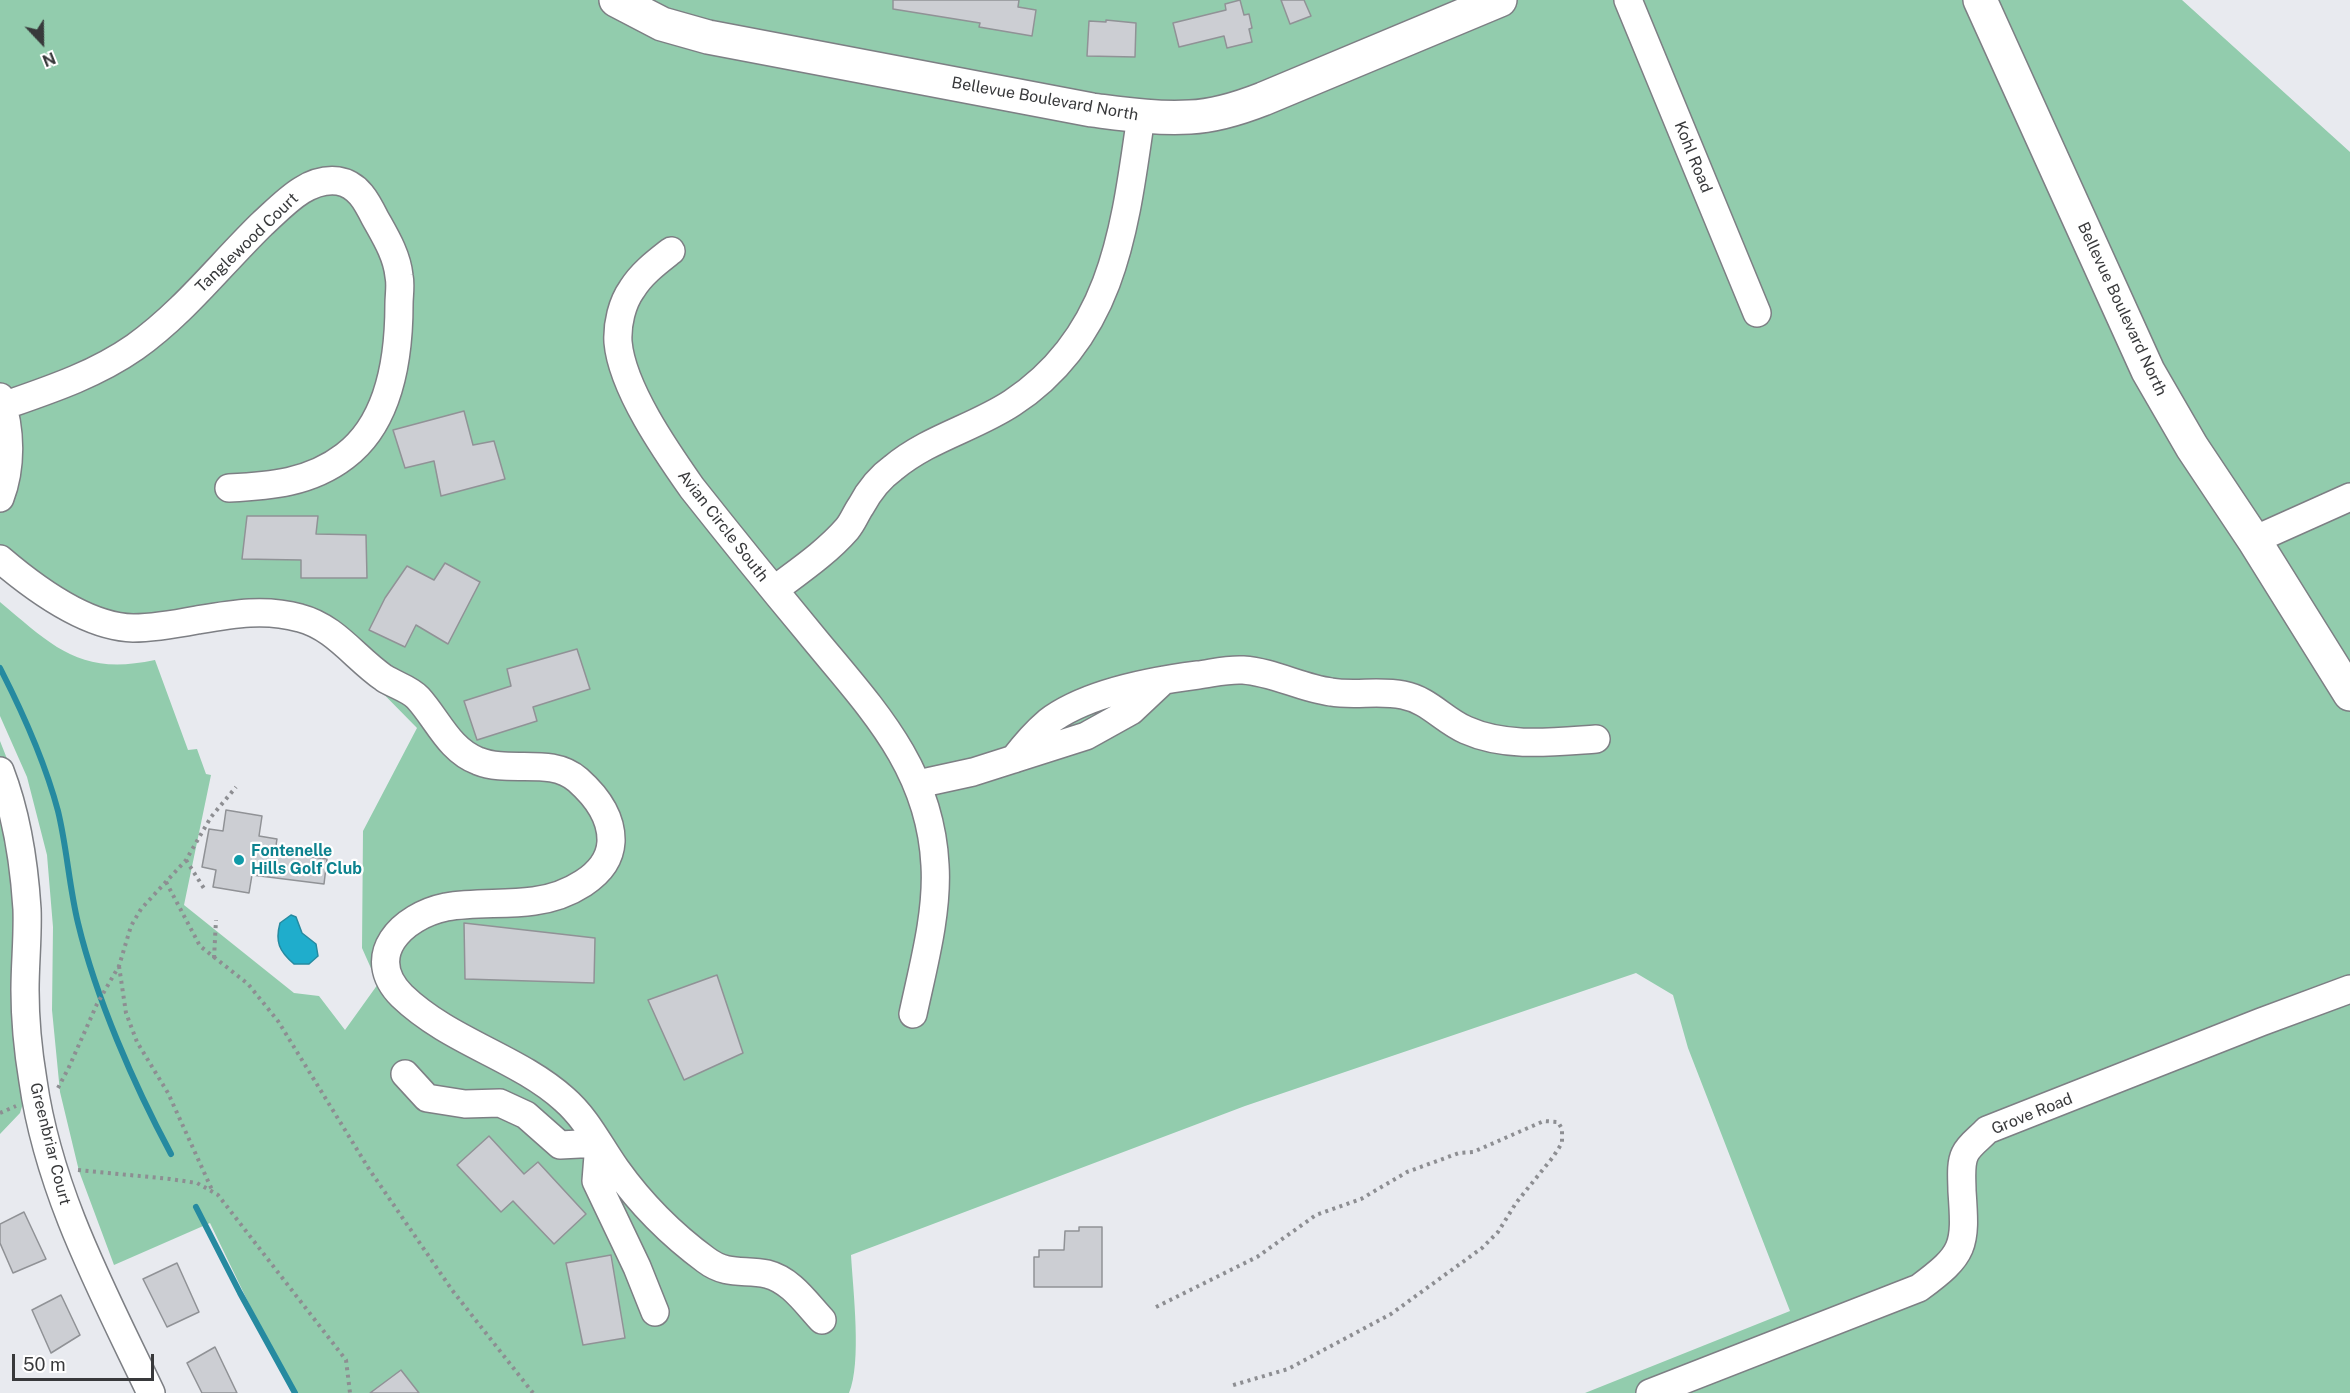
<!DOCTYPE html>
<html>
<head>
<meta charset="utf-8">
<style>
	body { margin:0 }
	#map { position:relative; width:2350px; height:1393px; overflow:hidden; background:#e8eaef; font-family:"Public Sans",sans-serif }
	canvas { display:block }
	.north { position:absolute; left:12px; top:12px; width:60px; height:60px; -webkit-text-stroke:4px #fff; paint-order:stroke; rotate:158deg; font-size:16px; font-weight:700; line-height:24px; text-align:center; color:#38393b }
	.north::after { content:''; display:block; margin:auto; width:21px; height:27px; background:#38393b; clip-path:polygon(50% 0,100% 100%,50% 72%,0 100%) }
	.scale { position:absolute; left:12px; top:1354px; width:142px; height:27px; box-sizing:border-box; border:3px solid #38393b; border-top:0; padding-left:8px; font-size:18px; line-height:21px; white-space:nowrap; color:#38393b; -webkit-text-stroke:4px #fff; paint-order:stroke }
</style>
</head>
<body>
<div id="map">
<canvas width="2350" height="1393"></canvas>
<div class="north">N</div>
<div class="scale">50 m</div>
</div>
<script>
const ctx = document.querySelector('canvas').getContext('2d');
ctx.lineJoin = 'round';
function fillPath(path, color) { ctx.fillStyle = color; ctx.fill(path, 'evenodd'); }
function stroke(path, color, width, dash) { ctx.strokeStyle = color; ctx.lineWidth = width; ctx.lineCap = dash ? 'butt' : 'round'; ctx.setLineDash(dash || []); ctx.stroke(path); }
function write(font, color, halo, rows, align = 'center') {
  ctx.font = font + ' "Public Sans",sans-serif'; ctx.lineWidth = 4.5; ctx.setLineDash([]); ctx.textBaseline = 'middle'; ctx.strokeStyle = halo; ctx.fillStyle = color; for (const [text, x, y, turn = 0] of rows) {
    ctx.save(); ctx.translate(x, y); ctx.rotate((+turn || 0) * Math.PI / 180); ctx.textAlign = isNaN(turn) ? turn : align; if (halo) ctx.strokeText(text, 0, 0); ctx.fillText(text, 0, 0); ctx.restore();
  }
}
fillPath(new Path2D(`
	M 0,0 L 2182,0 L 2350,152 L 2350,1393 L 1585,1393 L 1790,1311 L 1688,1048 L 1673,995 L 1636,973 L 1245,1106 L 851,1255 C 853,1290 862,1363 849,1393 L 292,1393 L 210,1223 L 114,1265 L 79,1171 L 60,1092 L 52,1010 L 53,927 L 47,855 L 27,777 L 0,716 L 0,602 C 54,647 80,676 155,660 L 188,750 L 197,749 L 206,774 L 211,775 L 184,905 L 294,993 L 319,996 L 345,1030 L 378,984 L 362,948 L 363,831 L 417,728 L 356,666 L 307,633 L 286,628 L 239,624 L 130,642 L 110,638 L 0,574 Z
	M 0,741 L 13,774 L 30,1081 L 20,1113 L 0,1134 Z`), '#92ccad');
const water = new Path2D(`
	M 291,915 L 296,917 L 302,933 L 316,944 L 318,956 L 309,964 L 294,964 C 279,951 275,942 280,923 Z`);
fillPath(water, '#1fadcc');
stroke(water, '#268aa0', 1.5);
stroke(new Path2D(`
	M 0,668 C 23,713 45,762 58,811 C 67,848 69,886 78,923 C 96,998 134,1085 171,1154
	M 196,1207 L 240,1293 L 295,1393`), '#268aa0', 6);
const building = new Path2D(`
	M 893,0 L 1019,0 L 1018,7 L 1036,10 L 1032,36 L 979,27 L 980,23 L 893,9 Z
	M 1240,0 L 1244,15 L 1249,14 L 1252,28 L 1249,29 L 1252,42 L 1227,48 L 1224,36 L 1179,47 L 1173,23 L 1226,10 L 1225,4 Z
	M 1281,0 L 1304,0 L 1311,16 L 1290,24 Z
	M 1106,20 L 1136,23 L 1135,57 L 1087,56 L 1089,21 L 1106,22 Z
	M 464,411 L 473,445 L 494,441 L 505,479 L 441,496 L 434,461 L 405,468 L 393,430 Z
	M 247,516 L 318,516 L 316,534 L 366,535 L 367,578 L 301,578 L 301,560 L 242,559 Z
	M 445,563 L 480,582 L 448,644 L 416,625 L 405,647 L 369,630 L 385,598 L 407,566 L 434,580 Z
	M 577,649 L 590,689 L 533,707 L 537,721 L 477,740 L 464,701 L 511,686 L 507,669 Z
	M 226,810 L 262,816 L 259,836 L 277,839 L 275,852 L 327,859 L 324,884 L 252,875 L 249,893 L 213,887 L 216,870 L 202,867 L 209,829 L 223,831 Z
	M 464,923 L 595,938 L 594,983 L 465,979 Z
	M 717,975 L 743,1053 L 684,1080 L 648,1000 Z
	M 489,1136 L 524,1174 L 538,1162 L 586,1214 L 554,1244 L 513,1201 L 501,1212 L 457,1165 Z
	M 24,1212 L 46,1259 L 13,1273 L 0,1243 L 0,1224 Z
	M 1079,1227 L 1102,1227 L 1102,1287 L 1034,1287 L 1034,1257 L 1039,1257 L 1039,1250 L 1064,1250 L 1065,1231 L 1079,1231 Z
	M 611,1255 L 625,1338 L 583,1345 L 566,1263 Z
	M 177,1263 L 199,1312 L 167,1327 L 143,1279 Z
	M 61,1295 L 80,1335 L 51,1353 L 32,1310 Z
	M 215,1347 L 237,1393 L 202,1393 L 187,1363 Z
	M 401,1370 L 419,1393 L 370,1393 Z`);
fillPath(building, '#ccced3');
stroke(building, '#909296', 1.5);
const minor = new Path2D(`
	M 1628,0 L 1757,313
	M 671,251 C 657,262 642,273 632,289 C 622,303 617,324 618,342 C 622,388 666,451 692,488 C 730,536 768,583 807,630 C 867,704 930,764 935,865 C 938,913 923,967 913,1014
	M 0,397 C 11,429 12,467 0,498
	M 3,406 C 49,390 95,375 135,347 C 183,313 220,265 262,224 C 283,205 307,177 338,181 C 358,184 367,202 375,218 C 385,236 397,255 399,276 C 401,285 399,295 399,304 C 399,356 390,422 345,456 C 310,483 270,486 229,488
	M 2254,540 L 2350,497
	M 0,559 C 34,588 86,627 133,628 C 154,628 176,624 197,620 C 232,614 265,608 300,618 C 335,627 355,658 384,678 C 395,685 410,689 418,698 C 438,720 449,750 478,761 C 510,774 551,756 578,780 C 596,796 612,817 611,842 C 609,877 565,897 534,901 C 505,905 475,902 446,907 C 402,916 362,956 402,996 C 450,1042 517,1057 564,1099 C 587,1119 599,1145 616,1169 C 641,1204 672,1235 706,1260 C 727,1276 745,1269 767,1274 C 791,1280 806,1303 822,1320
	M 774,590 C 799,571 826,553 847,529 C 853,522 856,513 861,506 C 869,491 879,478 893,468 C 929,438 974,428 1012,403 C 1114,336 1125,227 1141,116
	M 1014,759 C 1024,746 1035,733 1048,722 C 1086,693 1151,681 1198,675 C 1213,673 1228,669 1243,670 C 1273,672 1301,688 1331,692 C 1355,696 1379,690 1403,695 C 1429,700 1443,720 1466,730 C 1506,748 1553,742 1596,739
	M 0,771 C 17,815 24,862 27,909 C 28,936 25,963 25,990 C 25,1020 28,1051 33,1081 C 49,1193 103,1292 151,1393
	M 918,784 L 973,772 L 1086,736 L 1131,711 L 1164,680
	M 405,1074 L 427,1098 L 465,1104 L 500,1103 L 526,1115 L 560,1145 L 599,1143 L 596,1181 L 637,1267 L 655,1312
	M 1650,1393 L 1919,1288 C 1965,1254 1966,1247 1962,1191 C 1962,1180 1960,1164 1965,1154 C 1969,1145 1981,1137 1987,1130 L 2261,1022 L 2350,989`);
const major = new Path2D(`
	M 616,0 L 662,24 L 708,37 L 1092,110 C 1124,114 1157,119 1190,117 C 1216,116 1240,108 1263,99 L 1500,0
	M 1980,0 L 2148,371 L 2192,447 L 2254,540 L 2350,694`);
stroke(minor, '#7d7f84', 30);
stroke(major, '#7d7f84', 36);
stroke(new Path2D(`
	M 186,860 L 205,890
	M 166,882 L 200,946 L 248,984 L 278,1021 L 369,1169 L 452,1290 L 533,1393
	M 214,958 L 216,920
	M 119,966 L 126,1013 L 137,1042 L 168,1093 L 213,1192
	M 58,1088 L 69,1067 L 97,1004 L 119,966 L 131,926 L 141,909 L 186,860 L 211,817 L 236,787
	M 0,1113 L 16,1106
	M 78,1170 L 170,1179 L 197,1183 L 218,1195 L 346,1360 L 350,1393
	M 1156,1307 L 1257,1257 L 1316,1215 L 1361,1199 L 1407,1172 L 1459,1153 L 1473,1152 L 1544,1121 L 1558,1122 L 1562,1129 L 1562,1143 L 1553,1157 L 1516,1203 L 1498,1232 L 1482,1248 L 1391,1314 L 1288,1369 L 1230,1386`), '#8d8e92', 4, [3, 4.5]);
stroke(minor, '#fff', 27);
stroke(major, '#fff', 33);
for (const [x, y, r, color] of [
	[239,860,6,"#0f9aa8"]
]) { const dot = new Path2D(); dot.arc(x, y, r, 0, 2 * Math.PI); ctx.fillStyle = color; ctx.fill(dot); stroke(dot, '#fff', 2); }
write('16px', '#38393b', '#fff', [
	["Bellevue Boulevard North",1045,99,10],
	["Kohl Road",1693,157,68],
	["Tanglewood Court",247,243,-44],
	["Bellevue Boulevard North",2122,309,65],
	["Avian Circle South",723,526,52],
	["Grove Road",2032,1114,-22],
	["Greenbriar Court",50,1144,76]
]);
write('bold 16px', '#0d838f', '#fff', [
	["Fontenelle",251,851],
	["Hills Golf Club",251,869]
], 'left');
</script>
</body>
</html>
